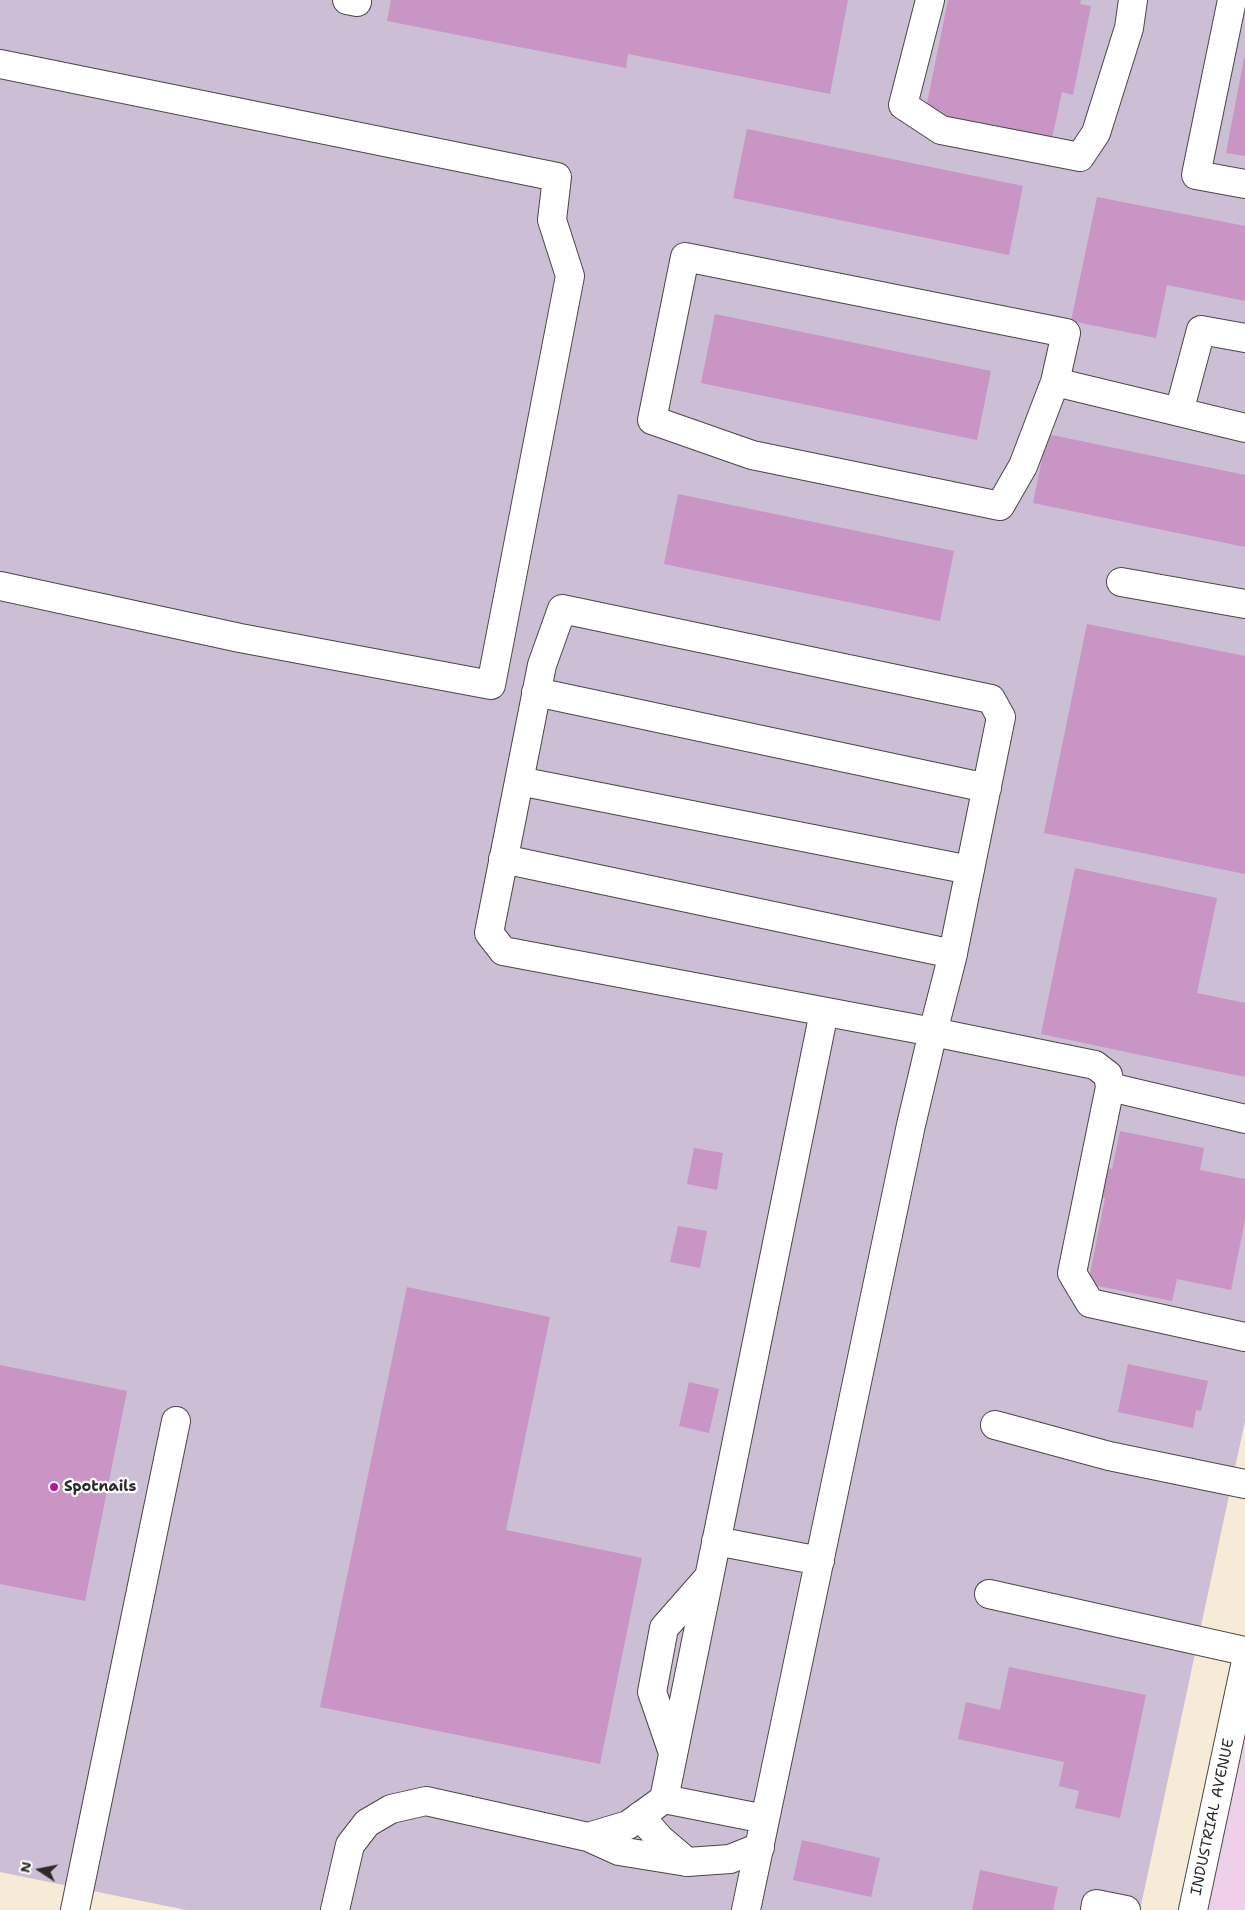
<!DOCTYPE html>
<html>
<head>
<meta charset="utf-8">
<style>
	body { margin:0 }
	#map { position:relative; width:1245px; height:1910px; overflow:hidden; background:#f5ebd7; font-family:"Shantell Sans",sans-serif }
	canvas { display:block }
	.north { position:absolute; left:15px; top:1845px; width:50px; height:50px; -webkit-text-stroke:4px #fff; paint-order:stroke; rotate:281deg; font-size:14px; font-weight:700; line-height:20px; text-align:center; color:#2b2b2b }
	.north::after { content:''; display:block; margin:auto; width:18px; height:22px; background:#2b2b2b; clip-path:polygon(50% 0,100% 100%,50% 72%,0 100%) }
</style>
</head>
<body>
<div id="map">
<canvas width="1245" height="1910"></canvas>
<div class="north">N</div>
</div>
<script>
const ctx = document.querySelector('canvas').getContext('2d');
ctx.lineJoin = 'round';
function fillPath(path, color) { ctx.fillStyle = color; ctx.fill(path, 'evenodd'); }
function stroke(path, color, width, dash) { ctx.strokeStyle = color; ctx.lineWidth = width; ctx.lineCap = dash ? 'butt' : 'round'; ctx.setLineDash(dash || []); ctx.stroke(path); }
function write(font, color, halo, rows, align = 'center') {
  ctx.font = font + ' "Shantell Sans",sans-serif'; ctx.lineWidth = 4.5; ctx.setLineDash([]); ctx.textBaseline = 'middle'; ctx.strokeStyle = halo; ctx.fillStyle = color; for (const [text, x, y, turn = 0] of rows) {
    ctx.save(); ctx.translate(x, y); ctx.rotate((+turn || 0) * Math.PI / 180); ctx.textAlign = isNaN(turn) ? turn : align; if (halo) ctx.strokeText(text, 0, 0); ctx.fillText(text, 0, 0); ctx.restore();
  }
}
fillPath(new Path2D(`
	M 1245,1667 L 1245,1910 L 1193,1910 Z`), '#eed0e8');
fillPath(new Path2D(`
	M 0,0 L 1245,0 L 1245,1421 L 1140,1910 L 186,1910 L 0,1872 Z`), '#ccbed4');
fillPath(new Path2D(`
	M 391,0 L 848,0 L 830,94 L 628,54 L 626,68 L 387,21 Z
	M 948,0 L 1081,0 L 1080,4 L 1091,6 L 1073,95 L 1062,92 L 1052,138 L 925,113 Z
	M 1244,58 L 1245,58 L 1245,156 L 1226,153 Z
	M 747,129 L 1023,186 L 1009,255 L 733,198 Z
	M 1097,197 L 1245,226 L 1245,301 L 1167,285 L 1156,338 L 1071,321 Z
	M 715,314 L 991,371 L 977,440 L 701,383 Z
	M 1047,434 L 1245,475 L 1245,547 L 1033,503 Z
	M 678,494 L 954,551 L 940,621 L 664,564 Z
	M 1087,624 L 1245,656 L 1245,874 L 1044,833 Z
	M 1075,868 L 1217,898 L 1197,993 L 1245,1003 L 1245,1077 L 1041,1034 Z
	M 1120,1131 L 1204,1148 L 1200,1170 L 1245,1179 L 1245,1220 L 1231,1290 L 1177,1279 L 1172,1301 L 1088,1284 L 1105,1198 L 1089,1195 L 1095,1165 L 1112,1169 Z
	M 694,1148 L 723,1153 L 717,1190 L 687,1184 Z
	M 678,1226 L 707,1231 L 700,1268 L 670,1262 Z
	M 407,1287 L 550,1317 L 506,1530 L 642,1558 L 600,1764 L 320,1707 Z
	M 1128,1364 L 1208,1381 L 1201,1411 L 1196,1410 L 1193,1428 L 1118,1412 Z
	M 0,1365 L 127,1391 L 85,1601 L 0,1584 Z
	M 689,1382 L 719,1389 L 709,1433 L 679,1426 Z
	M 1009,1667 L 1146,1695 L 1120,1818 L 1075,1808 L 1079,1791 L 1059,1786 L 1064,1762 L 958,1739 L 966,1702 L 1000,1710 Z
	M 802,1840 L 880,1858 L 871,1897 L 793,1880 Z
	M 980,1870 L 1058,1887 L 1053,1910 L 972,1910 Z`), '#c895c5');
const minor = new Path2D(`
	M 347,0 L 357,2 L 357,0
	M 930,0 L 903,105 L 941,130 L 1080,157 L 1096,133 L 1129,28 L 1133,0
	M 1232,0 L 1196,175 L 1245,184
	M 0,64 L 557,177 L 552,220 L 570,276 L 491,685 L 240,638 L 0,586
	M 1055,382 L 1023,466 L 1000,506 L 752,455 L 652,420 L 685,257 L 1066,333 L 1055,382 L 1245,428
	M 1179,412 L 1201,330 L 1245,338
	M 1121,582 L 1245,604
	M 536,692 L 987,788
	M 519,781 L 970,870
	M 503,859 L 953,954
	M 1245,1119 L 1110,1087 L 1072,1273 L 1090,1303 L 1245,1337
	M 995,1425 L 1109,1456 L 1245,1484
	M 716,1541 L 820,1561
	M 989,1594 L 1245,1651
	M 673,1753 L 652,1692 L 664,1628 L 708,1578
	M 664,1799 L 765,1819
	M 640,1816 L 660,1839 L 687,1862
	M 588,1837 L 628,1825 L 664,1799 L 824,1012
	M 75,1910 L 176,1421
	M 335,1910 L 350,1845 L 367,1823 L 391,1809 L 426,1801 L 588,1837 L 619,1851 L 687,1862 L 730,1859 L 760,1847
	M 746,1910 L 911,1125 L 933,1032 L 952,958 L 1001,717 L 991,699 L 562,609 L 542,665 L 489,933 L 503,951 L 933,1032 L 1095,1065 L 1108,1075 L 1110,1087
	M 1095,1910 L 1096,1904 L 1126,1910`);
const major = new Path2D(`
	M 1193,1910 L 1245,1666`);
stroke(minor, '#494845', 30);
stroke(major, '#494845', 30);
stroke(minor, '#fff', 28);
stroke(major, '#fff', 28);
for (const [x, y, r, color] of [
	[54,1487,5,"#b5179e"]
]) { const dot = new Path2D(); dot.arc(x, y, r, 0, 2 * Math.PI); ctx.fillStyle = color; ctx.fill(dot); stroke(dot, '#fff', 2); }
write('bold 15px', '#2b2b2b', '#fff', [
	["Spotnails",64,1487]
], 'left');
write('15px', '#2b2b2b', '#fff', [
	["INDUSTRIAL AVENUE",1213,1817,-78]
]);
</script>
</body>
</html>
